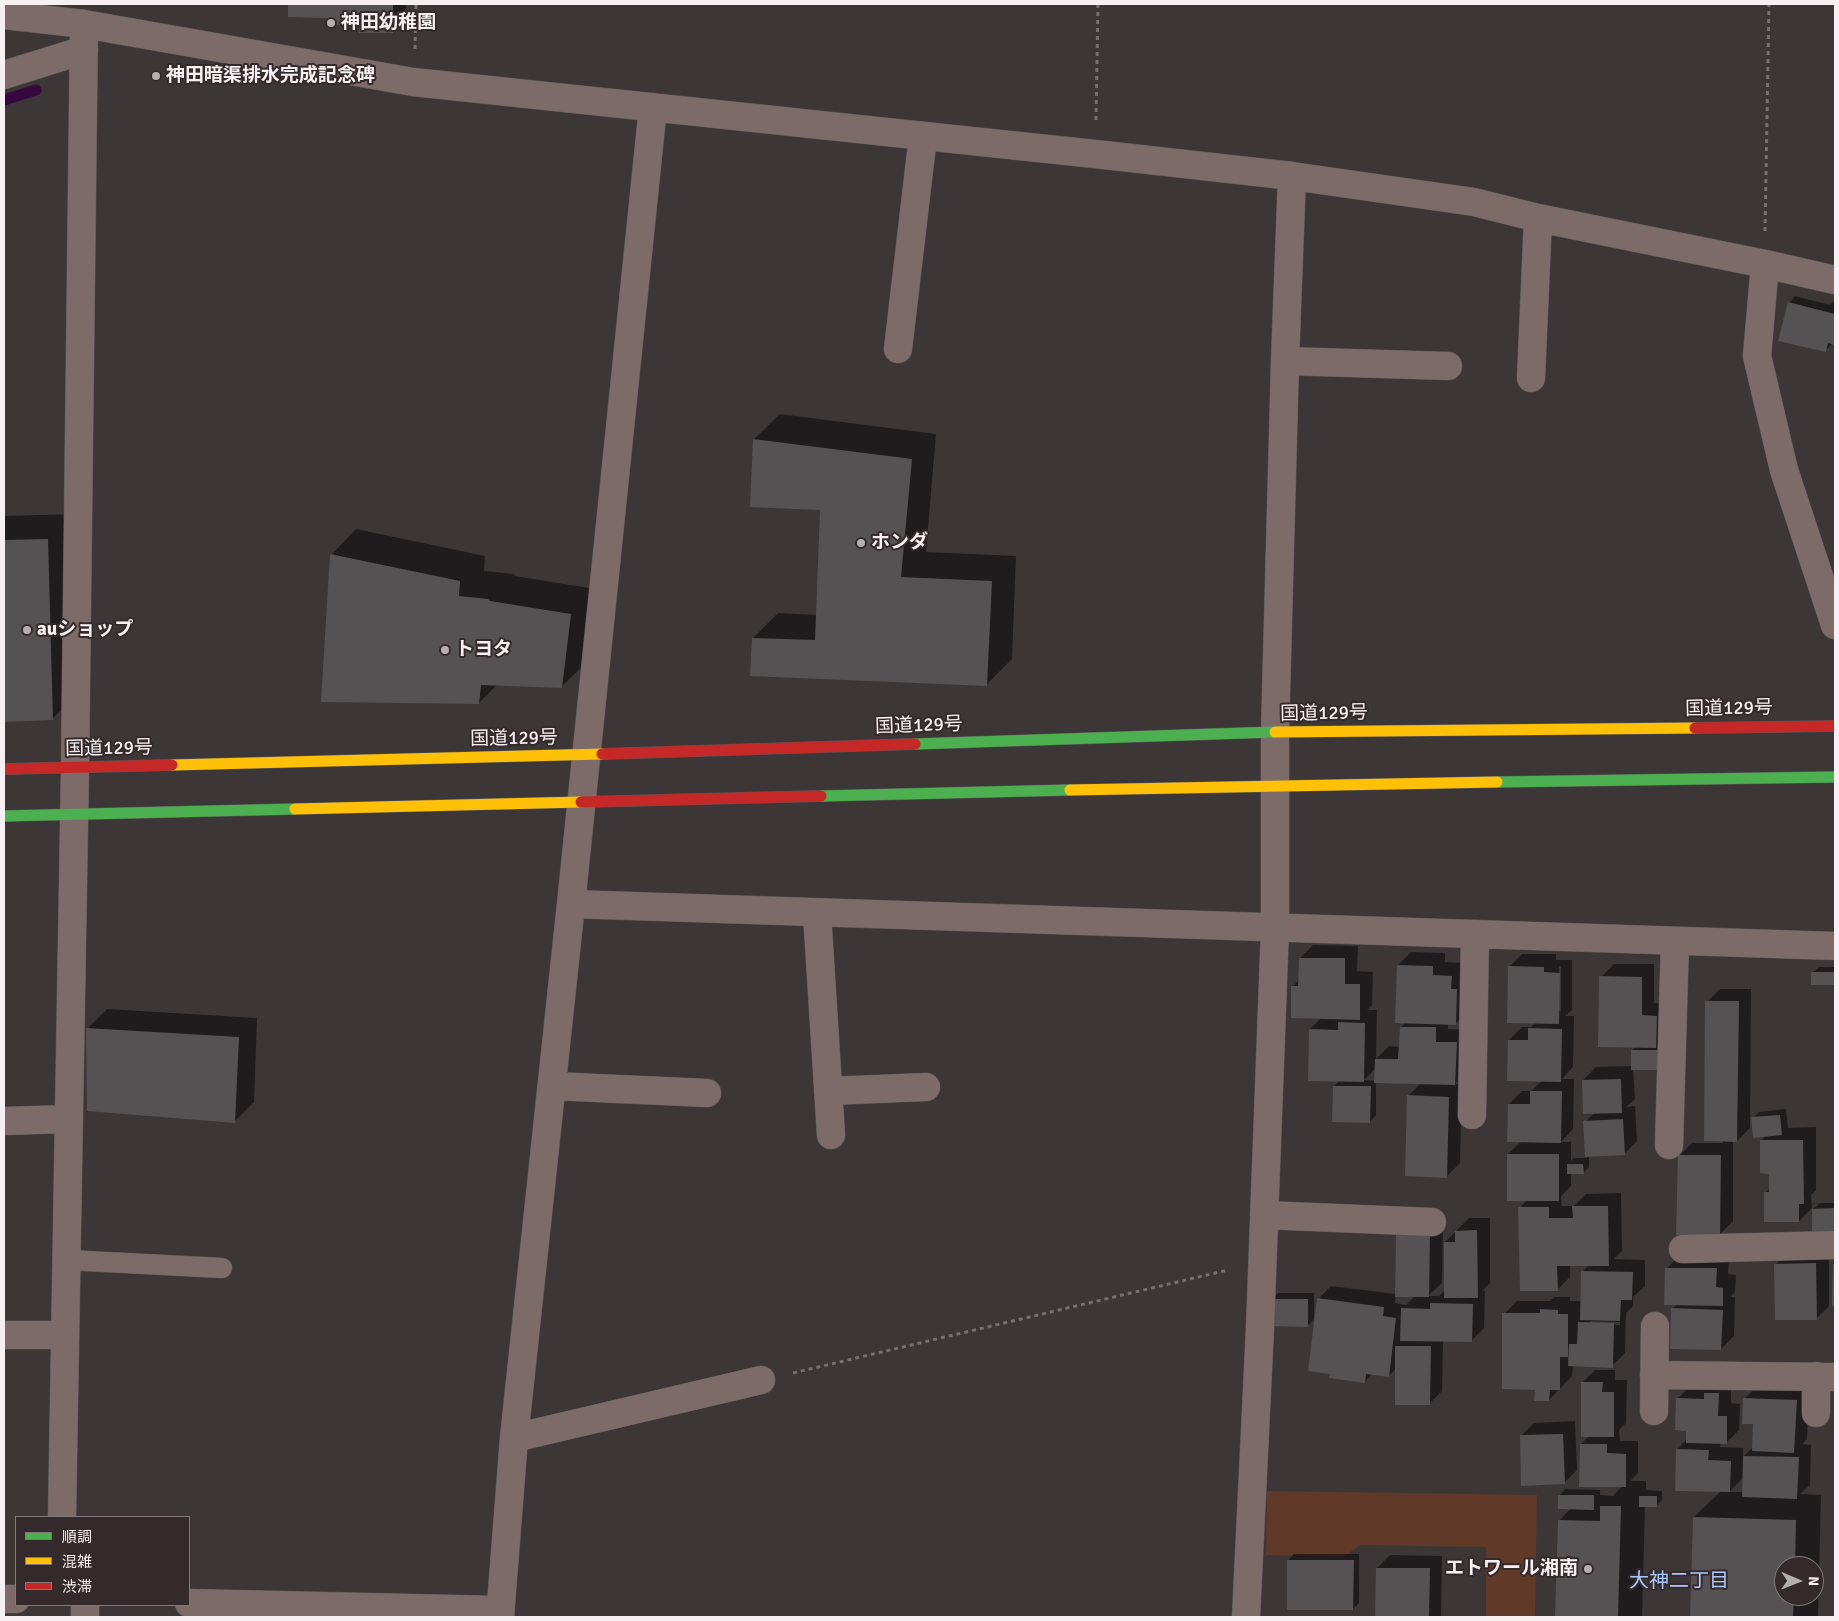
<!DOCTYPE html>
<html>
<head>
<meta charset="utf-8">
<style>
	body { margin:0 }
	#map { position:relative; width:1839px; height:1621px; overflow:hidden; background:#3c3637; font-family:Signika,"Noto Sans JP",sans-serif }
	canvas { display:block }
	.frame { position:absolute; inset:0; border:5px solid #f7f0f2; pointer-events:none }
	.legend { position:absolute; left:15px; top:1516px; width:175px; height:90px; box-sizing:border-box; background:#342a2c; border:1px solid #82797b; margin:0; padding:6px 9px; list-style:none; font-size:15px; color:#f7f0f2 }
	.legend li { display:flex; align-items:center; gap:10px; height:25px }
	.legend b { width:25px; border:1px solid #82797b }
	.north { position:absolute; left:1774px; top:1556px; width:50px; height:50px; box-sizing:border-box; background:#342a2c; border:1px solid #82797b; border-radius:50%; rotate:91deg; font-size:14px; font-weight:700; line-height:20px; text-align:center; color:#f7f0f2 }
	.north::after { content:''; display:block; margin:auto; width:18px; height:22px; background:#b6afb1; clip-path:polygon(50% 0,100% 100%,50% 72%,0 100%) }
</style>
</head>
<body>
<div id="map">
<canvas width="1839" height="1621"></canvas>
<div class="frame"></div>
<ul class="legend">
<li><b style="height:6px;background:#4caf50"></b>順調</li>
<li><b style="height:6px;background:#ffc107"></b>混雑</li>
<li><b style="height:6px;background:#c62828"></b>渋滞</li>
</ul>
<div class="north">N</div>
</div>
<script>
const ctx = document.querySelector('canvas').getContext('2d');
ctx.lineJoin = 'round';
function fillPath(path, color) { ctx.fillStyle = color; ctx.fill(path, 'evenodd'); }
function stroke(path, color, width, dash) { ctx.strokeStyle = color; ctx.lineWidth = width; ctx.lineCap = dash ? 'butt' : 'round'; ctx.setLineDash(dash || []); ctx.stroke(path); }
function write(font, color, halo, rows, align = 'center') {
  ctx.font = font + ' Signika,"Noto Sans JP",sans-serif'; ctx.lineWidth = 4; ctx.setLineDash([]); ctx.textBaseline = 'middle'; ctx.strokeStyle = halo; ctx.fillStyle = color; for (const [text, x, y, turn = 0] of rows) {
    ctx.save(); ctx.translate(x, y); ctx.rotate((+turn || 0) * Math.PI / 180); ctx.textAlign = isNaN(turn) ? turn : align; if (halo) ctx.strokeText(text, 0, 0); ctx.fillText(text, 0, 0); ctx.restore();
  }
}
fillPath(new Path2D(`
	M 1267,1491 L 1537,1495 L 1535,1617 L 1486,1617 L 1486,1547 L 1360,1545 L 1345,1556 L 1266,1555 Z`), '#603928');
fillPath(new Path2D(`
	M 289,4 L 406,4 L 405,19 L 392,32 L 329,17 L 289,16 Z
	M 1795,296 L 1830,305 L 1835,300 L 1835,344 L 1833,343 L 1825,351 L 1789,303 Z
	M 780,414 L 936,434 L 926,552 L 1016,556 L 1012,659 L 987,684 L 753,638 L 778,613 L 817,615 L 821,509 L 754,439 Z
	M 73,514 L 78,694 L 52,719 L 4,720 L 4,516 Z
	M 356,529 L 485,556 L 484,571 L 514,574 L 515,576 L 595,589 L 587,662 L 561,687 L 497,685 L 479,703 L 331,555 Z
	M 1313,945 L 1358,946 L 1357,971 L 1373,972 L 1372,1005 L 1367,1010 L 1377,1010 L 1376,1059 L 1389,1046 L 1400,1047 L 1401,1027 L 1406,1022 L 1398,965 L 1411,952 L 1445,953 L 1445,962 L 1464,963 L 1468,1011 L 1455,1024 L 1448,1024 L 1448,1029 L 1469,1030 L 1468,1071 L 1455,1084 L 1462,1084 L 1460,1163 L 1447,1176 L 1408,1096 L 1421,1083 L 1376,1082 L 1376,1115 L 1370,1122 L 1334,1086 L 1340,1080 L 1310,1029 L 1321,1018 L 1292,987 L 1300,979 L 1300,958 ZM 1376,1068 L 1375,1081 L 1364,1080 Z
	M 1522,954 L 1556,954 L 1556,960 L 1572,960 L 1572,1010 L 1565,1016 L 1574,1016 L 1573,1067 L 1562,1079 L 1574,1079 L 1573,1129 L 1561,1142 L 1571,1142 L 1571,1161 L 1574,1158 L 1587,1158 L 1585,1122 L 1594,1113 L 1583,1080 L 1596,1067 L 1632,1066 L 1632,1050 L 1636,1047 L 1601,977 L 1614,964 L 1654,964 L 1654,1003 L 1669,1003 L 1669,1034 L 1658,1044 L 1664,1044 L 1663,1063 L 1633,1069 L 1635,1099 L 1626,1107 L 1635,1106 L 1637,1141 L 1624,1154 L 1589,1156 L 1589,1167 L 1583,1173 L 1571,1173 L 1571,1186 L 1561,1196 L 1562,1206 L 1574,1206 L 1586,1194 L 1621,1193 L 1622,1251 L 1614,1259 L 1645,1260 L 1645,1286 L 1633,1297 L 1633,1306 L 1626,1313 L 1625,1353 L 1612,1366 L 1573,1365 L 1572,1376 L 1549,1400 L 1536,1388 L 1504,1314 L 1517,1301 L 1550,1301 L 1554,1297 L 1570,1297 L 1570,1301 L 1581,1301 L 1582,1272 L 1589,1265 L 1570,1265 L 1570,1277 L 1557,1290 L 1520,1208 L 1528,1199 L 1508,1154 L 1522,1141 L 1509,1104 L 1522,1091 L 1531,1091 L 1543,1080 L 1509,1040 L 1522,1027 L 1531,1027 L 1536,1022 L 1509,967 ZM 1559,966 L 1561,967 L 1561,1011 L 1558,1011 ZM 1590,1321 L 1620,1322 L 1620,1325 L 1590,1323 Z
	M 1819,967 L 1835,967 L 1835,984 L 1812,984 L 1812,973 Z
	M 1720,989 L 1751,989 L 1750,1128 L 1737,1141 L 1733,1141 L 1733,1221 L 1720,1234 L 1679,1156 L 1692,1143 L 1723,1143 L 1707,1002 Z
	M 107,1009 L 257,1018 L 254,1102 L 235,1121 L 88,1028 Z
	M 1786,1109 L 1788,1128 L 1816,1127 L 1816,1190 L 1811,1195 L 1812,1208 L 1799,1221 L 1765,1193 L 1770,1188 L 1770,1172 L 1761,1141 L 1766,1135 L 1753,1118 L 1759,1112 Z
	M 1820,1203 L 1835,1203 L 1835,1230 L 1814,1231 L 1813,1209 Z
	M 1469,1218 L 1490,1218 L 1490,1283 L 1482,1291 L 1485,1291 L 1484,1328 L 1471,1341 L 1443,1340 L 1442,1391 L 1429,1404 L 1396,1368 L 1389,1376 L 1372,1374 L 1365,1382 L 1331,1373 L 1318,1299 L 1331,1286 L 1396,1294 L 1397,1235 L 1410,1222 L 1443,1223 L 1442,1283 L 1428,1296 L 1439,1296 L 1445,1290 L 1445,1242 ZM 1396,1295 L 1415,1296 L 1406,1305 L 1395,1303 Z
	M 1829,1250 L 1829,1306 L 1816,1319 L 1776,1264 L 1789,1251 Z
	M 1680,1255 L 1729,1256 L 1728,1274 L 1736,1275 L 1735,1292 L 1730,1297 L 1735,1297 L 1734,1336 L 1721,1349 L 1672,1309 L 1678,1304 L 1667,1268 Z
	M 1278,1293 L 1314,1293 L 1314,1319 L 1307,1326 L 1272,1299 Z
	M 1595,1370 L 1615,1370 L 1615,1380 L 1627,1380 L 1626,1423 L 1619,1430 L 1620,1441 L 1638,1441 L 1638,1473 L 1630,1481 L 1646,1481 L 1646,1490 L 1662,1491 L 1662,1500 L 1656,1506 L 1645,1506 L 1642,1617 L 1556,1617 L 1559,1521 L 1571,1508 L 1559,1496 L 1565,1489 L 1600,1490 L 1600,1495 L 1613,1496 L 1622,1486 L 1581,1444 L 1589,1436 L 1582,1383 Z
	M 1731,1381 L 1731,1403 L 1740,1404 L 1739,1430 L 1726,1443 L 1721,1443 L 1720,1447 L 1743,1448 L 1743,1457 L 1753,1447 L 1754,1423 L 1744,1399 L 1757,1386 L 1809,1388 L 1807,1439 L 1802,1444 L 1811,1445 L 1810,1485 L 1800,1494 L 1821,1495 L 1818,1617 L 1692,1617 L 1694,1517 L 1721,1491 L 1678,1449 L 1687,1439 L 1688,1430 L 1677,1399 L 1690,1386 ZM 1744,1477 L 1743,1492 L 1729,1492 ZM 1784,1566 L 1814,1566 L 1814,1596 L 1784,1596 Z
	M 1575,1421 L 1577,1470 L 1564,1483 L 1521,1436 L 1534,1423 Z
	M 1294,1554 L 1359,1554 L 1359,1603 L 1353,1609 L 1288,1560 Z
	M 1390,1555 L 1442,1556 L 1441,1617 L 1376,1617 L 1377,1568 Z`), '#0007');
stroke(new Path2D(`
	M 4,100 L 36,90`), '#37083d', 11);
fillPath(new Path2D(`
	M 288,4 L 393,4 L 393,33 L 359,33 L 359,25 L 327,25 L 327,18 L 288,17 Z
	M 1788,302 L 1835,314 L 1835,345 L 1828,343 L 1826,352 L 1778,341 Z
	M 753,439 L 912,459 L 901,577 L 992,581 L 987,686 L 750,676 L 752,638 L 815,640 L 820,510 L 750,507 Z
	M 48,539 L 53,720 L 4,722 L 4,540 Z
	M 330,554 L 460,581 L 459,596 L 488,599 L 490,601 L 571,614 L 562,688 L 481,685 L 479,704 L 321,702 Z
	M 1299,958 L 1345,958 L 1345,984 L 1360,984 L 1360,1020 L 1291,1018 L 1291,986 L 1298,986 Z
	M 1397,965 L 1433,966 L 1433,975 L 1452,976 L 1451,989 L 1457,989 L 1456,1025 L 1395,1023 Z
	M 1508,966 L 1544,967 L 1544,972 L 1560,973 L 1559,1024 L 1507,1023 Z
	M 1811,972 L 1835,972 L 1835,985 L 1811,985 Z
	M 1599,976 L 1642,977 L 1642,1015 L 1657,1016 L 1656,1048 L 1598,1047 Z
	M 1705,1001 L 1739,1001 L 1737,1142 L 1704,1141 Z
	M 1338,1022 L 1365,1023 L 1364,1082 L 1308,1081 L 1309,1029 L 1338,1030 Z
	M 1400,1027 L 1436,1027 L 1436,1042 L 1457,1042 L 1455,1085 L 1374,1083 L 1375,1059 L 1398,1059 Z
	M 86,1028 L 239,1037 L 235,1123 L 87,1111 Z
	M 1528,1028 L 1562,1029 L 1561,1082 L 1507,1081 L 1508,1040 L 1528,1040 Z
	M 1631,1050 L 1658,1050 L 1658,1070 L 1631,1070 Z
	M 1621,1079 L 1622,1113 L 1583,1114 L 1582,1080 Z
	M 1333,1086 L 1371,1086 L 1370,1123 L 1332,1122 Z
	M 1530,1091 L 1562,1091 L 1561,1143 L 1507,1142 L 1508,1104 L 1530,1104 Z
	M 1407,1095 L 1449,1097 L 1447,1178 L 1405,1176 Z
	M 1780,1115 L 1782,1135 L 1753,1138 L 1751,1117 Z
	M 1623,1119 L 1625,1155 L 1585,1157 L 1583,1121 Z
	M 1760,1140 L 1803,1140 L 1804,1204 L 1799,1204 L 1799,1222 L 1764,1222 L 1764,1192 L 1769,1192 L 1769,1174 L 1760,1173 Z
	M 1507,1154 L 1559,1154 L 1559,1201 L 1507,1201 Z
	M 1678,1155 L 1721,1155 L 1720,1236 L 1676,1235 Z
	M 1567,1164 L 1583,1164 L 1584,1174 L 1567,1174 Z
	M 1572,1206 L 1608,1206 L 1609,1266 L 1557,1266 L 1558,1291 L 1520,1291 L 1518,1207 L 1549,1207 L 1549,1218 L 1573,1218 Z
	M 1835,1208 L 1835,1232 L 1812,1233 L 1812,1209 Z
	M 1477,1230 L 1478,1298 L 1444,1298 L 1444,1242 L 1455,1242 L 1455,1231 Z
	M 1396,1235 L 1430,1235 L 1429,1297 L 1395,1297 Z
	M 1816,1263 L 1817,1320 L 1775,1320 L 1774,1264 Z
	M 1833,1264 L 1835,1264 L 1835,1306 L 1832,1306 Z
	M 1665,1268 L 1717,1268 L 1716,1287 L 1723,1288 L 1723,1306 L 1664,1305 Z
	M 1581,1271 L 1633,1272 L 1632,1300 L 1621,1300 L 1620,1321 L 1580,1320 Z
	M 1317,1298 L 1384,1307 L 1383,1316 L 1396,1318 L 1389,1377 L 1366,1374 L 1365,1383 L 1329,1378 L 1330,1374 L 1308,1371 Z
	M 1271,1299 L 1308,1299 L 1308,1327 L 1270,1326 Z
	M 1430,1303 L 1473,1304 L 1472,1342 L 1400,1341 L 1401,1308 L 1430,1309 Z
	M 1671,1308 L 1723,1310 L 1721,1350 L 1670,1349 Z
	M 1540,1309 L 1558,1310 L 1558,1314 L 1568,1314 L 1568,1357 L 1560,1357 L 1560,1390 L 1550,1390 L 1549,1401 L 1534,1401 L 1535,1390 L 1502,1389 L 1502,1313 L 1540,1313 Z
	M 1578,1322 L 1614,1323 L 1613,1368 L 1568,1366 L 1569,1344 L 1577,1344 Z
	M 1395,1346 L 1431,1346 L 1430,1405 L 1395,1405 Z
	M 1581,1382 L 1603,1382 L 1602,1392 L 1614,1392 L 1614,1437 L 1581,1437 Z
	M 1704,1393 L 1719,1393 L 1718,1416 L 1727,1416 L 1727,1444 L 1686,1443 L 1686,1431 L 1675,1430 L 1676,1398 L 1704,1399 Z
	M 1743,1398 L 1797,1400 L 1794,1453 L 1752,1451 L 1753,1424 L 1742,1424 Z
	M 1563,1434 L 1565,1484 L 1521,1486 L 1520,1435 Z
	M 1580,1444 L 1607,1444 L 1607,1453 L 1626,1454 L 1626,1487 L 1579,1487 Z
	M 1676,1449 L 1709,1450 L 1708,1460 L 1731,1461 L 1730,1492 L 1675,1491 Z
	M 1743,1456 L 1799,1457 L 1797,1499 L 1742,1497 Z
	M 1558,1495 L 1594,1495 L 1594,1510 L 1558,1509 Z
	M 1639,1496 L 1657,1496 L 1657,1507 L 1639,1507 Z
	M 1600,1506 L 1621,1506 L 1618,1617 L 1555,1617 L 1558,1520 L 1600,1521 Z
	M 1693,1517 L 1796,1520 L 1795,1566 L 1784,1566 L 1784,1596 L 1794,1596 L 1793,1617 L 1690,1617 Z
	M 1287,1560 L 1354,1560 L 1353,1610 L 1287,1610 Z
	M 1376,1568 L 1430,1568 L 1429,1617 L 1375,1617 Z`), '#565152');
const lane = new Path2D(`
	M 67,1260 L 222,1268`);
const street = new Path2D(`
	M 4,15 L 84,24 L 413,82 L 1095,154 L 1292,176 L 1474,202 L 1538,218 L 1765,264 L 1835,280
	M 4,75 L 84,50
	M 1765,264 L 1757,356 L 1784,470 L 1835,625
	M 898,349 L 923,136
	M 1285,361 L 1448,366
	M 1531,378 L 1538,218
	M 571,904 L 1835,946
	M 817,913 L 831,1135
	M 552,1086 L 707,1093
	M 828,1091 L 926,1087
	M 1472,1115 L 1475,934
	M 4,1121 L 69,1119
	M 1669,1145 L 1675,941
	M 1264,1215 L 1432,1222
	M 1683,1249 L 1835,1245
	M 4,1335 L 65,1335
	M 1654,1375 L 1835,1377
	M 1654,1411 L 1655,1326
	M 1816,1413 L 1816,1376
	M 514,1438 L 761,1380
	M 62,1517 L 75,768 L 84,24
	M 4,1599 L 16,1599
	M 189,1603 L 500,1610
	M 85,1605 L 85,1617
	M 500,1617 L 514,1438 L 571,904 L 653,107
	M 1246,1617 L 1260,1328 L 1275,928 L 1275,732 L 1285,361 L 1292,176`);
const fast = new Path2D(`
	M 915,744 L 1275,732
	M 1497,782 L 1835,777
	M 821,796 L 1070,790
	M 4,816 L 295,809`);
const slow = new Path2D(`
	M 1275,732 L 1695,728
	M 172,765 L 602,754
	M 1070,790 L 1497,782
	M 295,809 L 581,802`);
const jam = new Path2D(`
	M 1695,728 L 1835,726
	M 602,754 L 915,744
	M 4,769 L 172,765
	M 581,802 L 821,796`);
stroke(lane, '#595556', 21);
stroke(street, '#595556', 29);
stroke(fast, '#595556', 12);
stroke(slow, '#595556', 12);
stroke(jam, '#595556', 12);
stroke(new Path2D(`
	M 415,49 L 416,4
	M 1096,120 L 1098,4
	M 1765,231 L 1769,4
	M 793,1373 L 1228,1270`), '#796d6d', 3, [4, 4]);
stroke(lane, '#7c6b69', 20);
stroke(street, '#7c6b69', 28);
stroke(fast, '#4caf50', 11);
stroke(slow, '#ffc107', 11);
stroke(jam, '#c62828', 11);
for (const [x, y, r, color] of [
	[331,23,5,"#b6afb1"],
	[156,76,5,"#b6afb1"],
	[861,543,5,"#b6afb1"],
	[27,630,5,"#b6afb1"],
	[445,650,5,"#b6afb1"],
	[1588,1569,5,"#b6afb1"]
]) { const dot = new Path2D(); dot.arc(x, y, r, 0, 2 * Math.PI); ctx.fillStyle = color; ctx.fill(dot); stroke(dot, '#342a2c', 2); }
write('bold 19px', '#f7f0f2', '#342a2c', [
	["神田幼稚園",341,23],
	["神田暗渠排水完成記念碑",166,76],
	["ホンダ",871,543],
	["auショップ",37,630],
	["トヨタ",455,650],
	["エトワール湘南",1578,1569,"right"]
], 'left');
write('19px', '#f7f0f2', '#342a2c', [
	["国道129号",1729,709,-1],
	["国道129号",1324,714,-1],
	["国道129号",919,726,-2],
	["国道129号",514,739,-1],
	["国道129号",109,749,-1]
]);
write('20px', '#abc8fc', '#342a2c', [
	["大神二丁目",1679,1582]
]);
</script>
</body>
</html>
